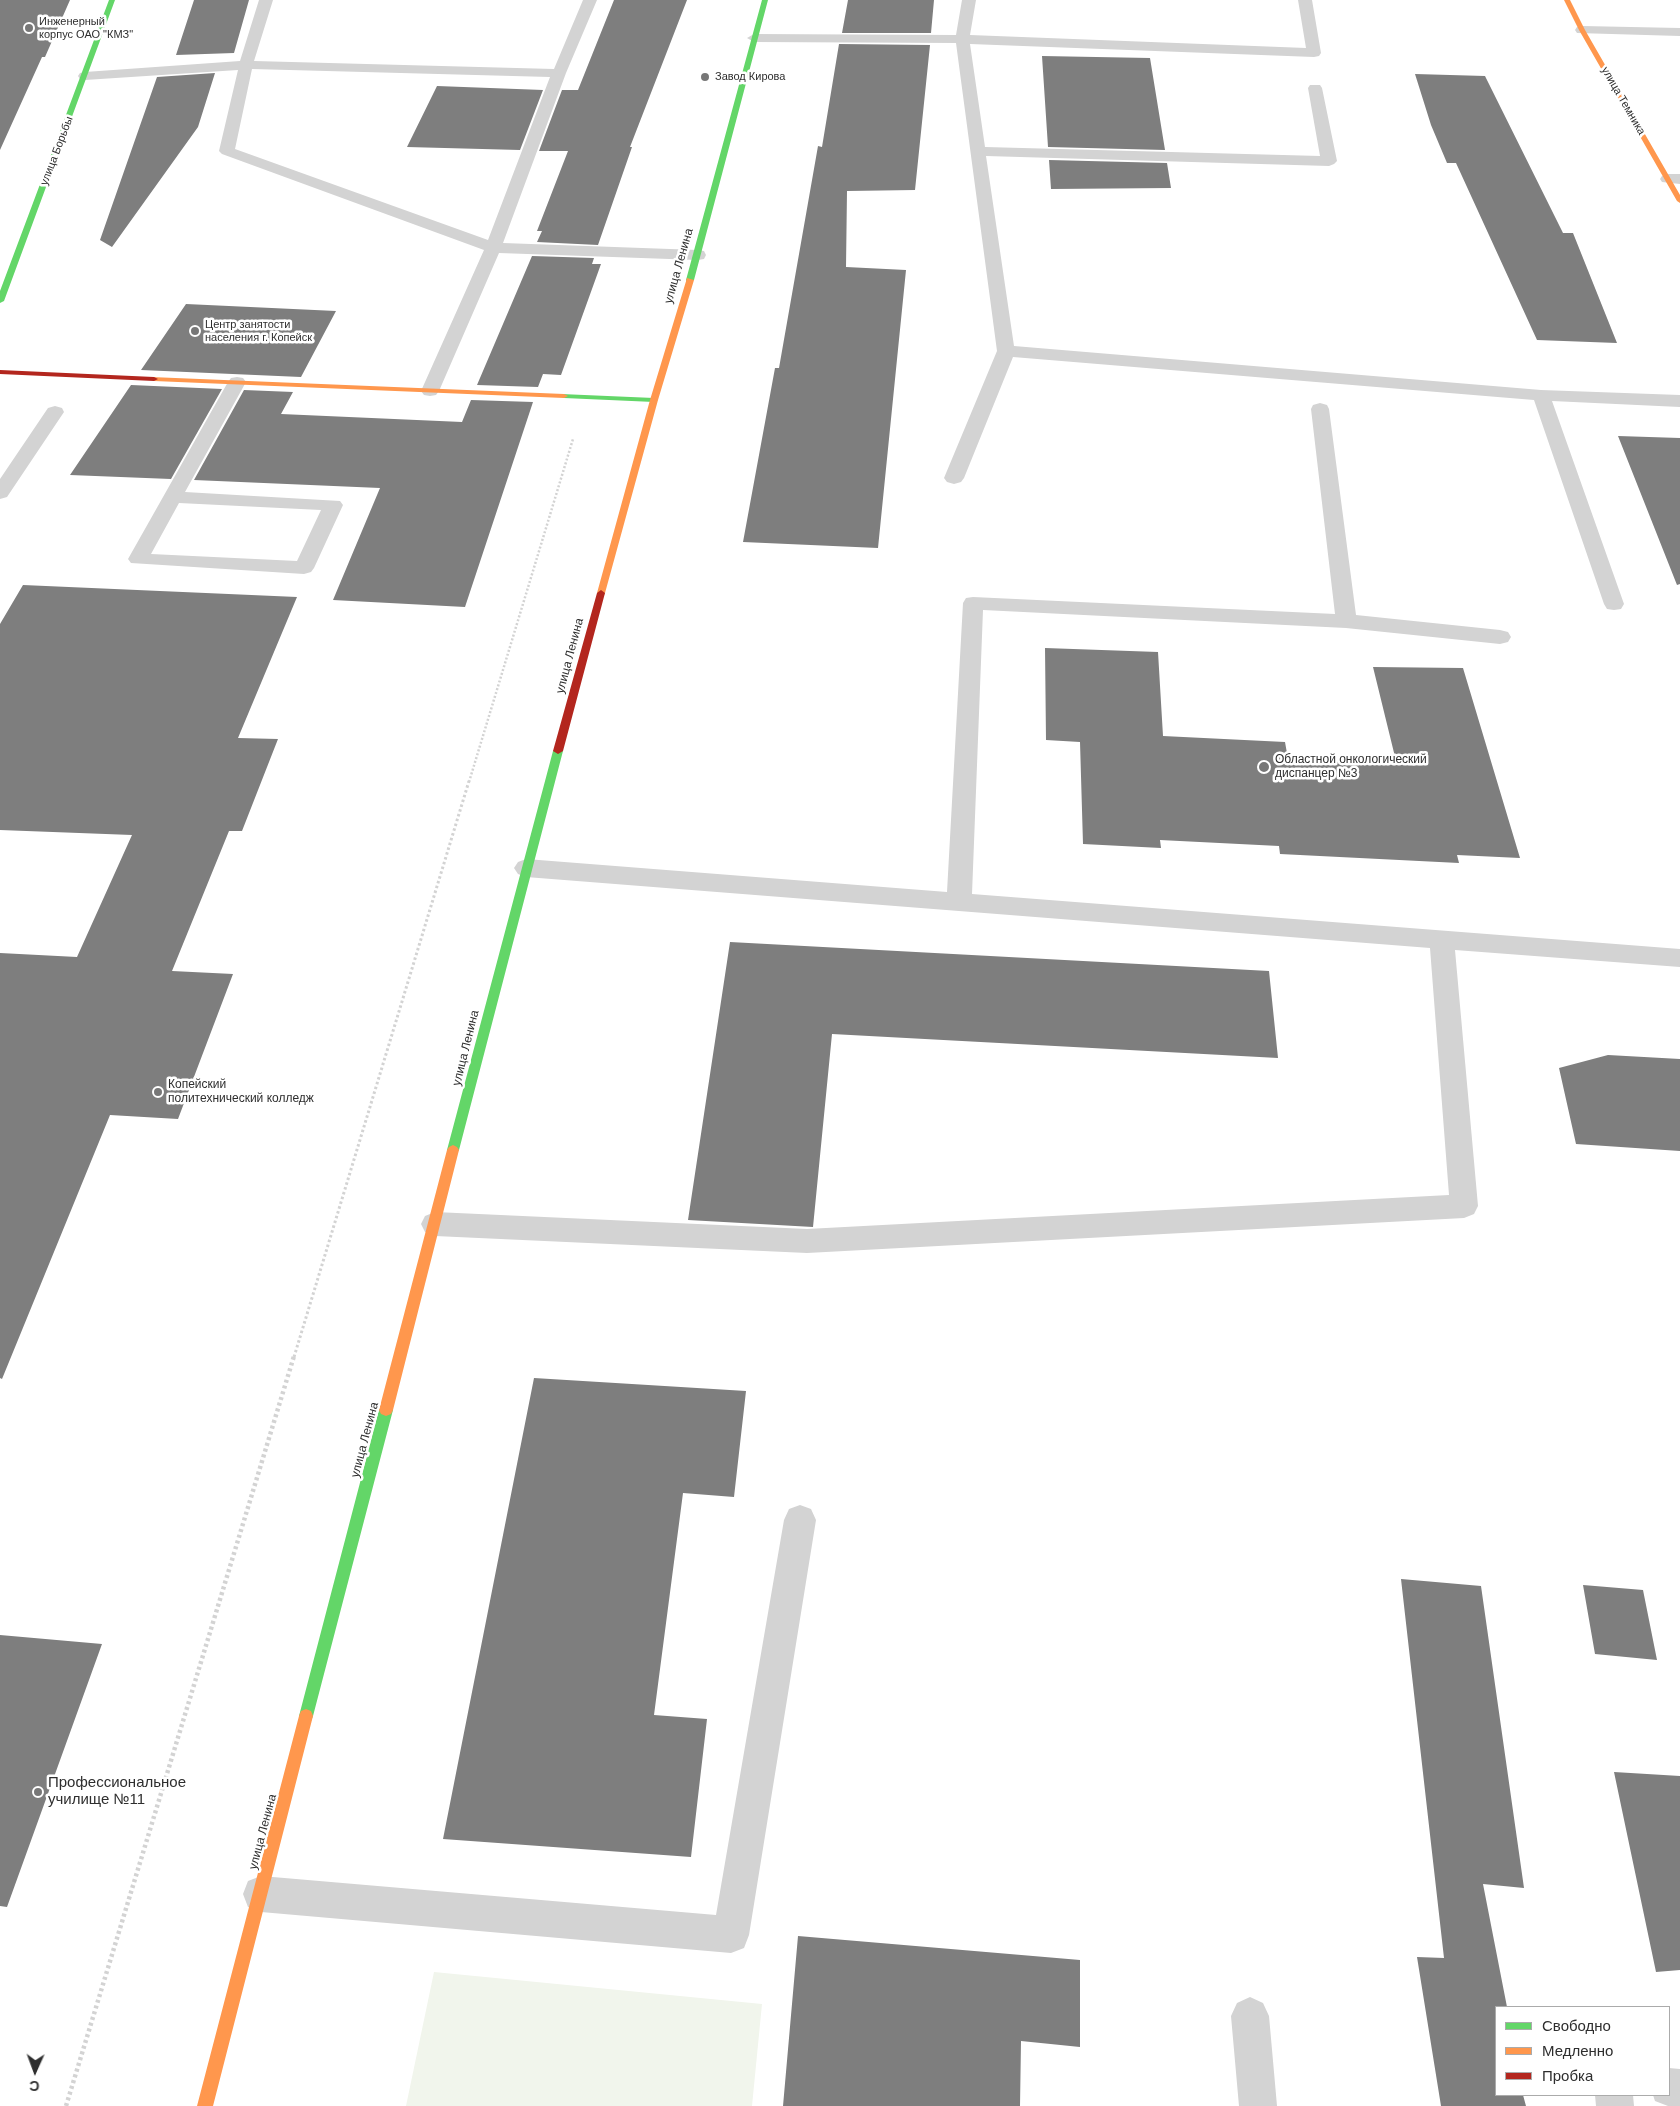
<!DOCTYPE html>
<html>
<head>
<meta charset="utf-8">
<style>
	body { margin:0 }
	#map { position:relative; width:1680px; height:2106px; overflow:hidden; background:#fff; font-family:Helvetica,sans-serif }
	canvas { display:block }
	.legend { position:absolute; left:1495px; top:2006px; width:175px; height:90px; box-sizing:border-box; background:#fff; border:1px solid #ababab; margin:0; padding:6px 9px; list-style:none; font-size:15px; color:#2e2e2e }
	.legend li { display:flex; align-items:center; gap:10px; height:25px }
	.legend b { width:25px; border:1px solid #ababab }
	.north { position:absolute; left:10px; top:2046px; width:50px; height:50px; -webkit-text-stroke:4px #fff; paint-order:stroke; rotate:182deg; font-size:14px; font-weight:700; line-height:20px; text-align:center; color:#2e2e2e }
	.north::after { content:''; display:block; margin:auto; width:18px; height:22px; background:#2e2e2e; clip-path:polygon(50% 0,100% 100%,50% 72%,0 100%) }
</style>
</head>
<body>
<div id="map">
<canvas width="1680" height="2106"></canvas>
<ul class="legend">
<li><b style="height:6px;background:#63d668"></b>Свободно</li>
<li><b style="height:6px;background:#ff974d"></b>Медленно</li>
<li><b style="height:6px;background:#b3261e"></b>Пробка</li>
</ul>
<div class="north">С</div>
</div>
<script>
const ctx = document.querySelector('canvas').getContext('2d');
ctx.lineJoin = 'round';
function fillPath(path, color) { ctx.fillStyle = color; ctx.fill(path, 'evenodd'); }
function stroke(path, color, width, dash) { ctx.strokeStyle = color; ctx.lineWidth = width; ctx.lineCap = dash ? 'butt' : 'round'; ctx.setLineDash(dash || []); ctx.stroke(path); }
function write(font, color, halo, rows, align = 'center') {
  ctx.font = font + ' Helvetica,sans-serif'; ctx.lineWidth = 5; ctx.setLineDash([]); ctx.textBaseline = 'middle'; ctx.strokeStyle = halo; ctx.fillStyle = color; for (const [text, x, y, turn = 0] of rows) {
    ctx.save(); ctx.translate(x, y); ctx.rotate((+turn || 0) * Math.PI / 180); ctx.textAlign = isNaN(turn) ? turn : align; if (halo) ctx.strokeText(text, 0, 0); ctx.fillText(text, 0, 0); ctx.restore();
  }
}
fillPath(new Path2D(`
	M 434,1972 L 762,2004 L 752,2106 L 406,2106 Z`), '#f1f5ec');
fillPath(new Path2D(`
	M 0,0 L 70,0 L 45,57 L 42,57 L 0,150 Z
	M 194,0 L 249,0 L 234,53 L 176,55 Z
	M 614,0 L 687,0 L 630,147 L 632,147 L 598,245 L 537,242 L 542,231 L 537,231 L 568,151 L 539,151 L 562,90 L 578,90 Z
	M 848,0 L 934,0 L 931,33 L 842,33 Z
	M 839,44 L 930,45 L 915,190 L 847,191 L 846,267 L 906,270 L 878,548 L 743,542 L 775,368 L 779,368 L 818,146 L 822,147 Z
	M 1042,56 L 1150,58 L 1165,150 L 1048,147 Z
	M 215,73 L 198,127 L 112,247 L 100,240 L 157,77 Z
	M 1415,74 L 1485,76 L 1563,233 L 1573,233 L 1617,343 L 1537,340 L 1456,163 L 1447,163 L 1431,125 Z
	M 437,86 L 543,90 L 520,150 L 407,147 Z
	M 1049,160 L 1167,163 L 1171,188 L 1051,189 Z
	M 532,256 L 594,258 L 592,264 L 601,264 L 561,375 L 543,374 L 538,387 L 477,385 Z
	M 186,304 L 336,311 L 301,377 L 141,370 Z
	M 131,385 L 222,389 L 171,479 L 70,475 Z
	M 244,390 L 293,392 L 281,414 L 462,422 L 471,400 L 533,402 L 465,607 L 333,600 L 380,488 L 194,480 Z
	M 1618,436 L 1680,438 L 1680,584 L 1677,585 Z
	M 23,585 L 297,597 L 238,738 L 278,739 L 242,831 L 229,831 L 172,971 L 233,974 L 178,1119 L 110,1115 L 2,1379 L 0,1378 L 0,953 L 77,957 L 132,835 L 0,830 L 0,624 Z
	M 1045,648 L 1158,652 L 1163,736 L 1285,742 L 1288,759 L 1397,765 L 1373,667 L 1463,668 L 1520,858 L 1457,855 L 1459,863 L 1280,854 L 1279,846 L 1160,840 L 1161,848 L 1083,844 L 1080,742 L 1046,740 Z
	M 730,942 L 1269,971 L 1278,1058 L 832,1034 L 813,1227 L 688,1220 Z
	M 1608,1055 L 1680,1059 L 1680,1151 L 1576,1144 L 1559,1068 Z
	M 534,1378 L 746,1391 L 734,1497 L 683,1493 L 654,1715 L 707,1719 L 691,1857 L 443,1839 Z
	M 1401,1579 L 1481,1586 L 1524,1888 L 1483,1884 L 1507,2007 L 1496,2007 L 1496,2095 L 1523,2095 L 1526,2106 L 1441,2106 L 1417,1957 L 1444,1958 Z
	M 1583,1585 L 1643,1590 L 1657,1660 L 1595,1654 Z
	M 0,1635 L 102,1644 L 7,1907 L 0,1906 Z
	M 1614,1772 L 1680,1776 L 1680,1970 L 1656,1972 Z
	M 798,1936 L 1080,1960 L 1080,2047 L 1021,2041 L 1020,2106 L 783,2106 Z`), '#7e7e7e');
stroke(new Path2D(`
	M 469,782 L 573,439`), '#d3d3d3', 2.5, [2, 2]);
stroke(new Path2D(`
	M 294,1357 L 469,781`), '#d3d3d3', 3, [2.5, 2.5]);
stroke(new Path2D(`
	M 66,2106 L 294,1356`), '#d3d3d3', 4.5, [3, 3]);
fillPath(new Path2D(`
	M 259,0 L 273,0 L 254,61 L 554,69 L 583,0 L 597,0 L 566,73 L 503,243 L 698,250 L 704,251 L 706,255 L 704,259 L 698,260 L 499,253 L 439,391 L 436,395 L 430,396 L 424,395 L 421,391 L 484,250 L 222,154 L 219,151 L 238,70 L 85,80 L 80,79 L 78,76 L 80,73 L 85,72 L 240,61 ZM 252,69 L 550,77 L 488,240 L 235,149 Z
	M 962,0 L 976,0 L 970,35 L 1306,48 L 1298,0 L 1312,0 L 1321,53 L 1319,56 L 1314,57 L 970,44 L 985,147 L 1320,156 L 1308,88 L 1310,85 L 1320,85 L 1322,88 L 1337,161 L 1334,164 L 1329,166 L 986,156 L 1014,346 L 1541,390 L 1680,395 L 1680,407 L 1552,401 L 1624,604 L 1621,609 L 1614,610 L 1607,609 L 1604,604 L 1534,400 L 1013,357 L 964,478 L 961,482 L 954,484 L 947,482 L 944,478 L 997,351 L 956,43 L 754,42 L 747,38 L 754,34 L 956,35 Z
	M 1582,26 L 1680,28 L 1680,36 L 1577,33 L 1575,30 L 1577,27 Z
	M 1668,174 L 1680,174 L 1680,184 L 1662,182 L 1660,179 L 1662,176 Z
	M 237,377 L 243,378 L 246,382 L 185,492 L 340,501 L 343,505 L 314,568 L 311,572 L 304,574 L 131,563 L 128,559 L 228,382 L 231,378 ZM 179,503 L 321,510 L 297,561 L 151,554 Z
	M 1320,403 L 1327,405 L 1329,409 L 1356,615 L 1500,630 L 1508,632 L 1511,637 L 1508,642 L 1500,644 L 1346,628 L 983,610 L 972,894 L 1680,949 L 1680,967 L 1455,950 L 1478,1206 L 1474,1214 L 1464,1218 L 807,1253 L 435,1236 L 425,1232 L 421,1224 L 425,1216 L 435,1212 L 807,1229 L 1449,1195 L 1430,948 L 526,877 L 518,874 L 514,868 L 518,862 L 526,859 L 947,892 L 963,603 L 966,598 L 973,597 L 1335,614 L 1311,409 L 1313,405 Z
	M 55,406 L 62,408 L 64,412 L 7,497 L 0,499 L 0,479 L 48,408 Z
	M 800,1505 L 811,1509 L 816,1520 L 749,1935 L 744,1948 L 731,1953 L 261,1912 L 248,1907 L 243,1894 L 248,1881 L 261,1876 L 716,1915 L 784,1520 L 789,1509 Z
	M 1250,1997 L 1263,2003 L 1269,2016 L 1277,2106 L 1239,2106 L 1231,2016 L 1237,2003 Z
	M 1669,2068 L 1680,2069 L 1680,2106 L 1668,2106 L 1655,2101 L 1653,2095 L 1669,2095 Z
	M 1595,2095 L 1633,2095 L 1634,2106 L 1596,2106 Z`), '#d3d3d3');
fillPath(new Path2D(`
	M 109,0 L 115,0 L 4,301 L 0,303 L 0,291 Z
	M 762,0 L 768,0 L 694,280 L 687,282 L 686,280 Z
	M 561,394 L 654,398 L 658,400 L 654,402 L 564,398 L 560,396 Z
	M 558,748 L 563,751 L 459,1150 L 457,1153 L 449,1153 L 447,1150 L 553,751 Z
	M 386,1404 L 391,1406 L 393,1410 L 313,1716 L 311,1721 L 306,1723 L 301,1721 L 299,1716 L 379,1410 L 381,1406 Z`), '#63d668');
fillPath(new Path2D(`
	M 1564,0 L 1570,0 L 1585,30 L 1680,195 L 1680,203 L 1677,201 L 1579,30 Z
	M 687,278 L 694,280 L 658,400 L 605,593 L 604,595 L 598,595 L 597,593 L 650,400 Z
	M 151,377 L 564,394 L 568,396 L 564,398 L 154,381 L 150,379 Z
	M 453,1145 L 457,1147 L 459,1150 L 393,1410 L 391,1414 L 386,1416 L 381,1414 L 379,1410 L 447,1150 L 449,1147 Z
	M 306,1709 L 311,1711 L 313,1716 L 213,2106 L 197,2106 L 299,1716 L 301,1711 Z`), '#ff974d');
fillPath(new Path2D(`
	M 0,370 L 154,377 L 158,379 L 154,381 L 0,374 Z
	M 601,590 L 605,593 L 563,751 L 558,754 L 553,751 L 597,593 Z`), '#b3261e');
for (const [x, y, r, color] of [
	[29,28,5,"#777"],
	[705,77,5,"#777"],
	[195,331,5,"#777"],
	[1264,767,6,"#777"],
	[158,1092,5,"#777"],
	[38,1792,5,"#777"]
]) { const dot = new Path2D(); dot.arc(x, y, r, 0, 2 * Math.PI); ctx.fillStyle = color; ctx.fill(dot); stroke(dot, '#fff', 2); }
write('11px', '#2e2e2e', '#fff', [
	["Инженерный",39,22],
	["корпус ОАО \"КМЗ\"",39,35],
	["Завод Кирова",715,77],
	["Центр занятости",205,325],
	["населения г. Копейск",205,338]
], 'left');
write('11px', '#2e2e2e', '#fff', [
	["улица Темника",1623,101,60],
	["улица Борьбы",57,151,-69]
]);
write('12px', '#2e2e2e', '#fff', [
	["улица Ленина",679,266,-74],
	["улица Ленина",570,656,-75],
	["улица Ленина",466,1048,-76],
	["улица Ленина",365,1440,-75],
	["улица Ленина",263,1832,-75]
]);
write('12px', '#2e2e2e', '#fff', [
	["Областной онкологический",1275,760],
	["диспанцер №3",1275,774],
	["Копейский",168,1085],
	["политехнический колледж",168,1099]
], 'left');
write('15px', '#2e2e2e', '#fff', [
	["Профессиональное",48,1783],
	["училище №11",48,1800]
], 'left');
</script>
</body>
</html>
